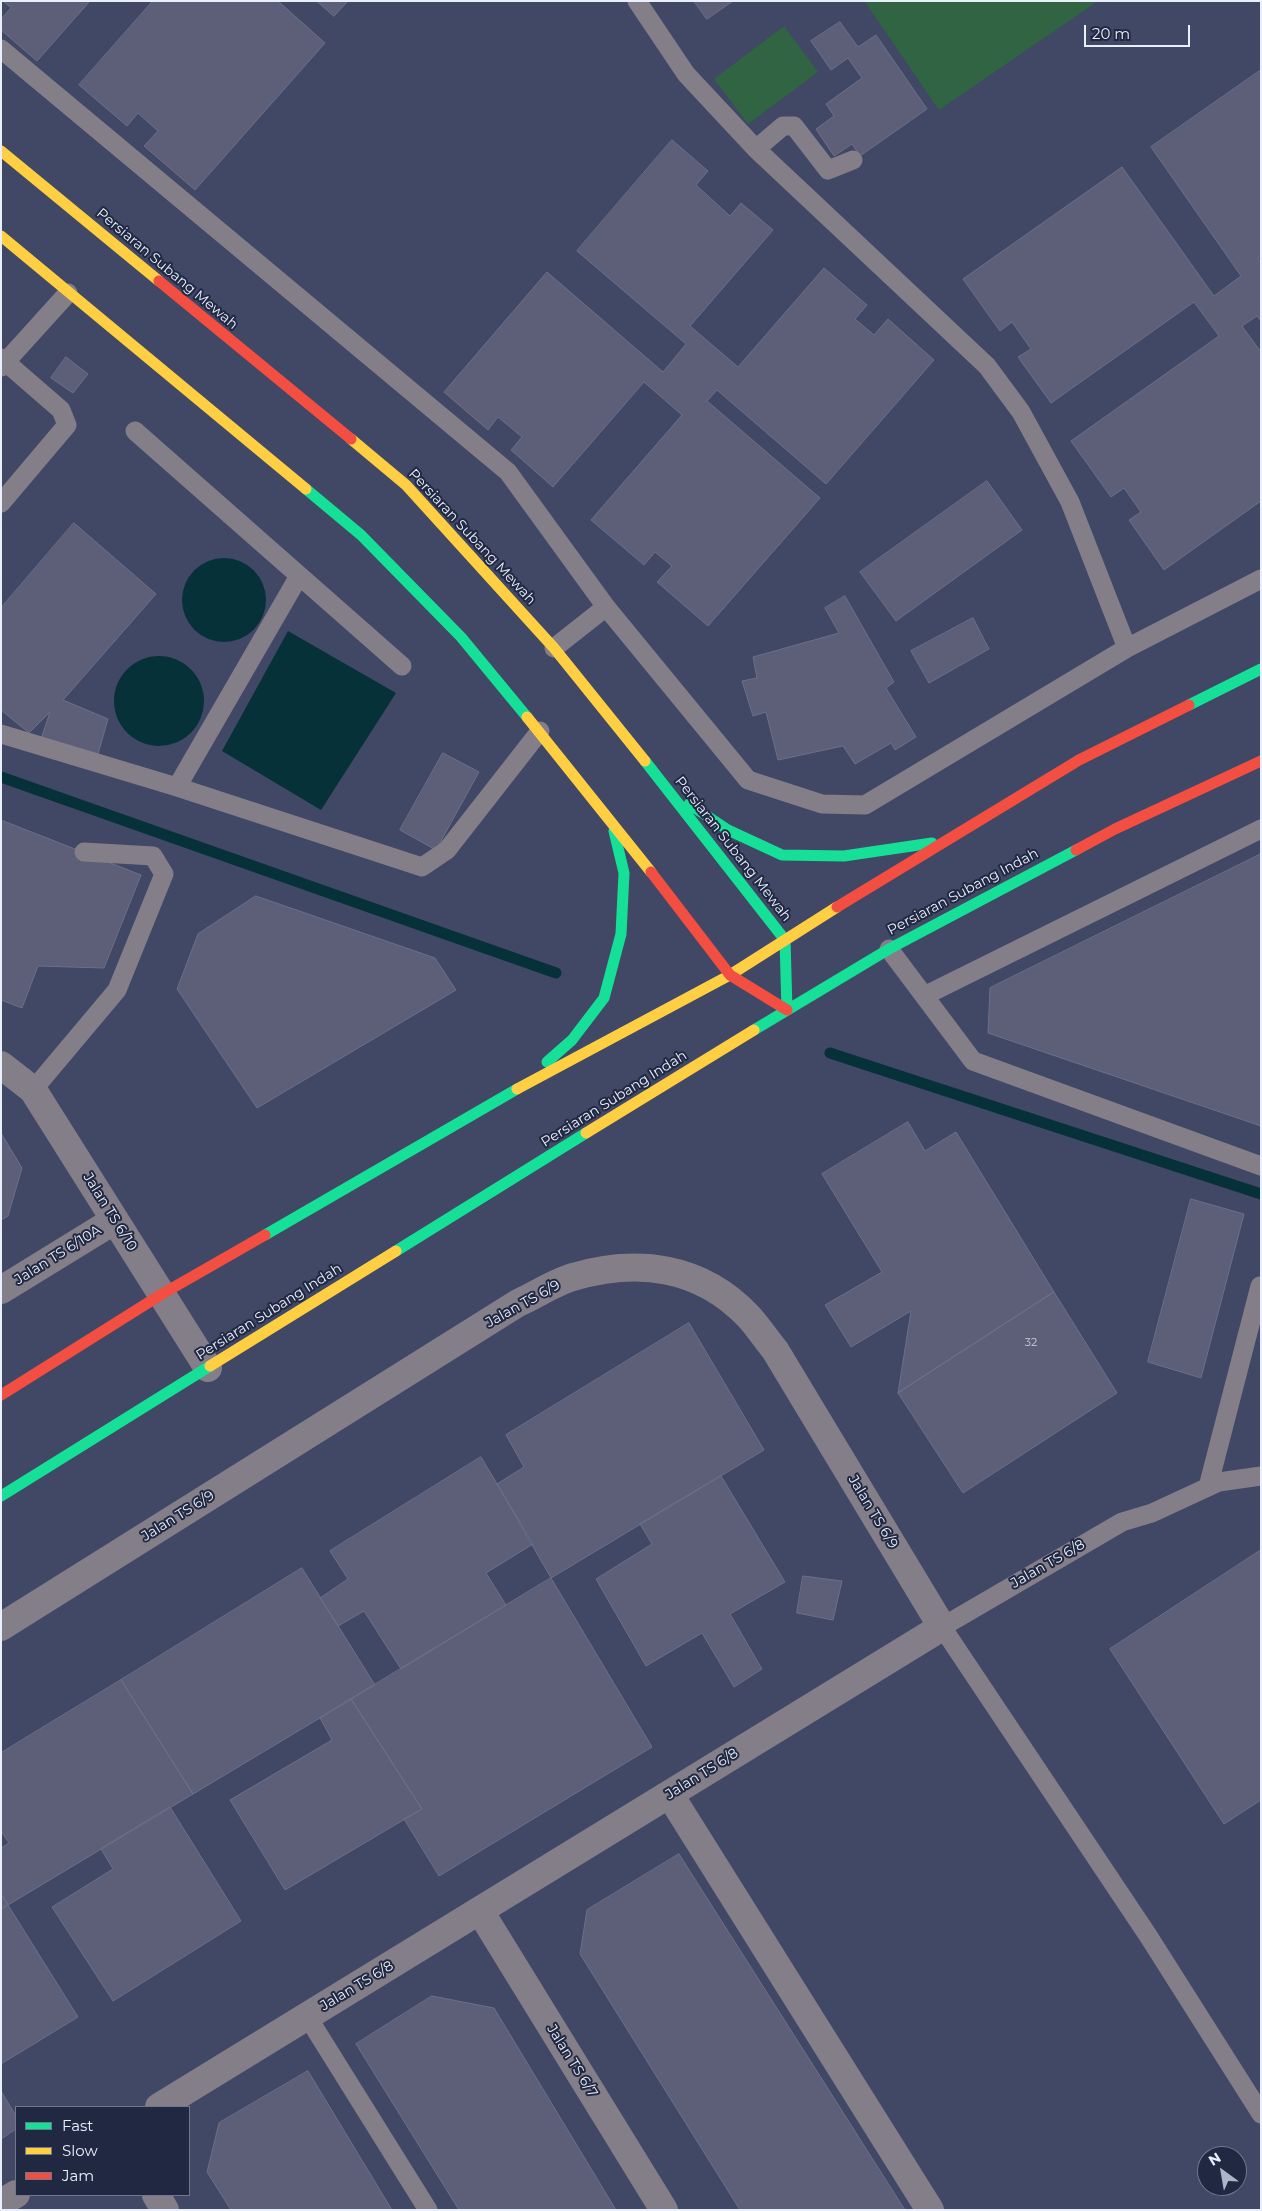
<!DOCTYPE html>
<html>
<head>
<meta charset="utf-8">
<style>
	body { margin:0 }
	#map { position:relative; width:1262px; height:2211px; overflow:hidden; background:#404866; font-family:Montserrat,sans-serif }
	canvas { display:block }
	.frame { position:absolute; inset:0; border:2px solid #e9effc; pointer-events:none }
	.legend { position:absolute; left:15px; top:2106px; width:175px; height:90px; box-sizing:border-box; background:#212942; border:1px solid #71788c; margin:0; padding:6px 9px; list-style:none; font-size:15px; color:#e9effc }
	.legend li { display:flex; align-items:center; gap:10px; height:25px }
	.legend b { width:25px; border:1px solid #71788c }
	.north { position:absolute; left:1197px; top:2146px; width:50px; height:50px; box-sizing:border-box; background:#212942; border:1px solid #71788c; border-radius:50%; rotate:328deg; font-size:14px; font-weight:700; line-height:20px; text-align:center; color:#e9effc }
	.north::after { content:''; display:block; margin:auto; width:18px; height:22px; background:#aeb5c8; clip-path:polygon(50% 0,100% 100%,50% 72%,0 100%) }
	.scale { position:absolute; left:1084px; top:25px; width:106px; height:22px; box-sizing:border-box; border:2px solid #e9effc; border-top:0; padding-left:6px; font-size:15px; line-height:18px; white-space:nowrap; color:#e9effc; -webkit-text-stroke:4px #212942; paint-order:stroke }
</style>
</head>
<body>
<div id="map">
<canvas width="1262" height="2211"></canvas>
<div class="frame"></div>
<ul class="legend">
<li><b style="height:6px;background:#16e098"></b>Fast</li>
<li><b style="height:6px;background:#ffcf43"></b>Slow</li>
<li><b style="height:6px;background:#f24e42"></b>Jam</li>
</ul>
<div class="north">N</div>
<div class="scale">20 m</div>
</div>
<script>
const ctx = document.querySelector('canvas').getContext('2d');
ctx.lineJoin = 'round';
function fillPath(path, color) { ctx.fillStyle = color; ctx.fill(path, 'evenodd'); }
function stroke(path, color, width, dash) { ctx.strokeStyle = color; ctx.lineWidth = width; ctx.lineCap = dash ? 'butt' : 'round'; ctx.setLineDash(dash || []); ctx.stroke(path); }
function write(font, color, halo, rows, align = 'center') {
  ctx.font = font + ' Montserrat,sans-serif'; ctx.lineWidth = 4; ctx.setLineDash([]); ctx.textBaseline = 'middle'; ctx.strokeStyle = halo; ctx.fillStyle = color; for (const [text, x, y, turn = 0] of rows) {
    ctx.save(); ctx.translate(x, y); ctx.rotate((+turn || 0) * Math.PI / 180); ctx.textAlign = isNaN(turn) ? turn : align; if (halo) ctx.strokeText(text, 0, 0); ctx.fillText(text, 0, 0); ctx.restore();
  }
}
fillPath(new Path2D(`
	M 867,1 L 1098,1 L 939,110 L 865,2 Z
	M 784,26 L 818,72 L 748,124 L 714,79 Z`), '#306442');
fillPath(new Path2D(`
	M182 600a42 42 0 1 1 84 0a42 42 0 1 1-84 0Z
	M 288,631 L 396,693 L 321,810 L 222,751 Z
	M114 701a45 45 0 1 1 90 0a45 45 0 1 1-90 0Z`), '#073139');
stroke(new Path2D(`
	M 1,777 L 556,973
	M 830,1053 L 1261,1194`), '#073139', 11);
const building = new Path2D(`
	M 3,1 L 90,1 L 37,61 L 1,30 L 1,19 L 11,8 Z
	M 153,1 L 278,1 L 325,43 L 195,190 L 144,146 L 158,131 L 138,113 L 127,126 L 79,85 Z
	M 317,1 L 348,1 L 334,16 Z
	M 694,1 L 733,1 L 707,19 Z
	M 840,22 L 858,47 L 876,35 L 927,109 L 860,156 L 852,144 L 834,156 L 816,129 L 834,116 L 826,104 L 862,78 L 848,58 L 831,70 L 811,41 Z
	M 1261,70 L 1261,256 L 1258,258 L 1261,262 L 1261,321 L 1257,316 L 1242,326 L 1261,352 L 1261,501 L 1164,570 L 1129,520 L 1141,512 L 1124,488 L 1111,497 L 1071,441 L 1219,336 L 1194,302 L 1051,403 L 1018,357 L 1031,349 L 1012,322 L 1000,331 L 963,279 L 1122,167 L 1214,296 L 1241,276 L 1151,147 Z
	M 672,140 L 708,171 L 696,185 L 730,216 L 741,203 L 773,230 L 690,326 L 738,367 L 824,268 L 867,305 L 855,319 L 874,335 L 888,319 L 934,360 L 826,484 L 717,390 L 707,401 L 820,498 L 708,626 L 657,582 L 672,566 L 655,552 L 644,565 L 591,520 L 682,415 L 644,382 L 553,487 L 511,450 L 522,437 L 498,417 L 488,430 L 444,392 L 547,272 L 663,372 L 686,344 L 577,251 Z
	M 66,357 L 88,374 L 73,393 L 51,378 Z
	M 987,481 L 1022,530 L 896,621 L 860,572 Z
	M 74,523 L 156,594 L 63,700 L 108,719 L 96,761 L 40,742 L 50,712 L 29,733 L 1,710 L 1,608 Z
	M 845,596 L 894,682 L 886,688 L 916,737 L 895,750 L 891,743 L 855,764 L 843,746 L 778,760 L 766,712 L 753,716 L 742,681 L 757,678 L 753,657 L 839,633 L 825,608 Z
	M 973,618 L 989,649 L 929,683 L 911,651 Z
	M 443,753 L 479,772 L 436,850 L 400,830 Z
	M 1,820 L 141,875 L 104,968 L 38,966 L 22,1008 L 1,1000 Z
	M 1261,854 L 1261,1126 L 988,1033 L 990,988 Z
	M 256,896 L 435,958 L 456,990 L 257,1108 L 177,989 L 198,934 Z
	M 908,1122 L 925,1151 L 956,1132 L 1054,1292 L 898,1393 L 911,1311 L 851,1347 L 825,1305 L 882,1272 L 822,1174 Z
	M 1,1133 L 22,1168 L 8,1216 L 1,1220 Z
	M 1191,1199 L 1244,1214 L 1201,1378 L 1148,1362 Z
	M 1054,1292 L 1117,1393 L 963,1493 L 898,1393 Z
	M 689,1323 L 764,1450 L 551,1578 L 497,1484 L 524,1467 L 506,1435 Z
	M 481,1457 L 533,1544 L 486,1573 L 506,1605 L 401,1669 L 364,1611 L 338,1626 L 320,1598 L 348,1579 L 330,1551 Z
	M 721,1476 L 785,1582 L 730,1614 L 762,1669 L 734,1687 L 702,1633 L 646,1666 L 596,1579 L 652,1544 L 640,1524 Z
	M 1261,1550 L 1261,1800 L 1224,1824 L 1110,1649 Z
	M 302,1568 L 375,1685 L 193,1794 L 121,1680 Z
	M 803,1576 L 842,1581 L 833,1620 L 797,1613 Z
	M 551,1578 L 652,1747 L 439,1876 L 404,1819 L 422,1809 L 351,1699 Z
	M 121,1680 L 193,1794 L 8,1905 L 1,1894 L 1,1848 L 9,1843 L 1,1831 L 1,1753 Z
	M 351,1699 L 422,1809 L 285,1890 L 230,1800 L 332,1740 L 320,1718 Z
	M 170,1807 L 241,1921 L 113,2001 L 52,1907 L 113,1869 L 101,1849 Z
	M 679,1854 L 905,2210 L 740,2210 L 580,1954 L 587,1910 Z
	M 1,1894 L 8,1905 L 1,1909 Z
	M 8,1905 L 78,2017 L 1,2064 L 1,1909 Z
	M 432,1996 L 494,2008 L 616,2210 L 459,2210 L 356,2044 Z
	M 308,2071 L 392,2210 L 231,2210 L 207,2172 L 219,2123 Z
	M 1,2091 L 16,2116 L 16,2129 L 1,2139 Z`);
fillPath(building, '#5c5f77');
stroke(building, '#6d6f88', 1);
stroke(new Path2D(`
	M 637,1 L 686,74 L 756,149 L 987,366 L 1021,412 L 1070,502 L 1127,648
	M 1,49 L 508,472 L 606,607 L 748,780 L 822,804 L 865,805 L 1127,648 L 1261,579
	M 756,149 L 783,126 L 794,126 L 828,170 L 853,160
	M 1,358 L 61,410 L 67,425 L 1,503
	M 1,367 L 68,293
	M 135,431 L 402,666
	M 554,648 L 606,607
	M 1,734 L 177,787 L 422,867 L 447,850 L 540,731
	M 177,787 L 299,576
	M 889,949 L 973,1061 L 1261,1166
	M 924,996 L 1261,829
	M 33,1090 L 117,990 L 164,874 L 153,856 L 84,852
	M 1261,1476 L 1219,1482 L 1152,1513 L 1122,1522 L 942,1627 L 1149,1937 L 1261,2114
	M 1208,1487 L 1260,1286
	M 307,2016 L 428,2210`), '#847e89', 19);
stroke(new Path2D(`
	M 1,1065 L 33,1090 L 208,1368
	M 1,1290 L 115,1220
	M 1,1627 L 518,1303 C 536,1295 555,1282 573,1277 C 638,1258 701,1266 749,1317 C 758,1327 766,1339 775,1350 L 942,1627 L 159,2107
	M 670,1795 L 930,2210
	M 480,1911 L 664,2210
	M 156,2195 L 165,2210
	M 1,2203 L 16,2194`), '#847e89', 28);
stroke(new Path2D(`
	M 306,489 L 361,535 L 461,637 L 527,717
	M 1189,705 L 1261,669
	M 645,761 L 785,940 L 787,1010
	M 689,804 L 728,830 L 782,855 L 844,856 L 932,843
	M 754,1030 L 889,949 L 1076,850
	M 547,1062 L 572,1040 L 604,998 L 621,934 L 624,873 L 614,831
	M 265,1235 L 517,1089
	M 396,1251 L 586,1133
	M 1,1496 L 210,1366`), '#16e098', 11);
stroke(new Path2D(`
	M 1,151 L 159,281
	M 1,236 L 306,489
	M 351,439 L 406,485 L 554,648 L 645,761
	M 527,717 L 651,872
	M 517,1089 L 730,975 L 837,907
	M 586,1133 L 754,1030
	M 210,1366 L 396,1251`), '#ffcf43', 11);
stroke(new Path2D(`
	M 159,281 L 351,439
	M 1076,850 L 1115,829 L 1261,761
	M 651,872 L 730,975 L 787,1010
	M 837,907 L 1079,760 L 1189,705
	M 1,1395 L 162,1294 L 265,1235`), '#f24e42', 11);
write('11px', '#c6cbdb', null, [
	["32",1031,1343]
]);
write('14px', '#e9effc', '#212942', [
	["Persiaran Subang Mewah",167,269,40],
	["Persiaran Subang Mewah",472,537,47],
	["Persiaran Subang Mewah",733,849,52],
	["Persiaran Subang Indah",963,892,-28],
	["Persiaran Subang Indah",614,1099,-32],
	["Jalan TS 6/10",110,1212,58],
	["Jalan TS 6/10A",58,1255,-32],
	["Jalan TS 6/9",523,1304,-29],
	["Persiaran Subang Indah",269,1312,-32],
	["Jalan TS 6/9",873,1512,59],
	["Jalan TS 6/9",178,1516,-32],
	["Jalan TS 6/8",1048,1564,-30],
	["Jalan TS 6/8",702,1774,-32],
	["Jalan TS 6/8",357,1986,-31],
	["Jalan TS 6/7",572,2061,58]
]);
</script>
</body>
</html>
